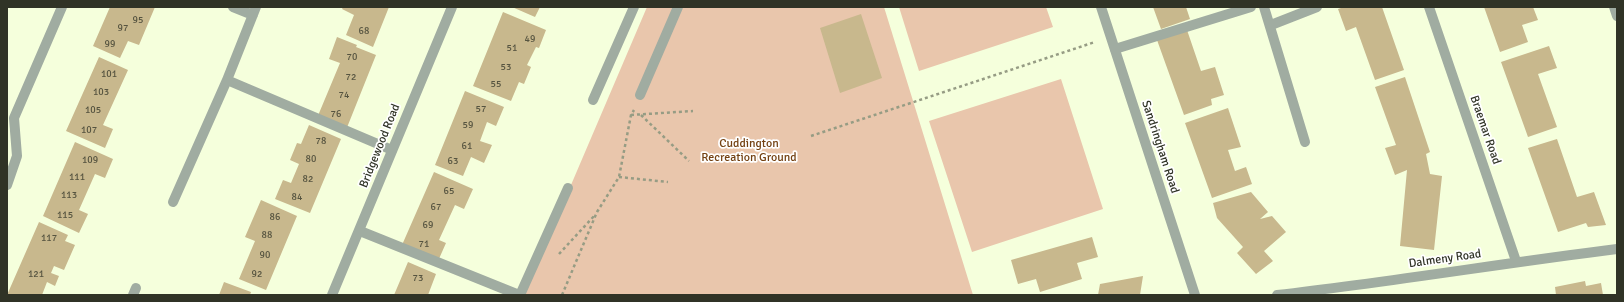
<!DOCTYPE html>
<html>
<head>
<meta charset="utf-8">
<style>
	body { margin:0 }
	#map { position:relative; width:1624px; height:302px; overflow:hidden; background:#f5ffdc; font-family:Signika,sans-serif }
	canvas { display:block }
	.frame { position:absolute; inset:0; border:8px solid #303326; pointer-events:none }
</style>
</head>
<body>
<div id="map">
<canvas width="1624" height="302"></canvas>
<div class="frame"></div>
</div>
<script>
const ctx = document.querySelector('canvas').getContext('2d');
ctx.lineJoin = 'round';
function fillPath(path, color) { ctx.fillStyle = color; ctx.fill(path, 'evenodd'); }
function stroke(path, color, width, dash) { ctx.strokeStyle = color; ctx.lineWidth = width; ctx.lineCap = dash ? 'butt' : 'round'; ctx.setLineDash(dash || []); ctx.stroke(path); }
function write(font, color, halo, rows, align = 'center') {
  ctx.font = font + ' Signika,sans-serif'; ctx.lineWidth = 3.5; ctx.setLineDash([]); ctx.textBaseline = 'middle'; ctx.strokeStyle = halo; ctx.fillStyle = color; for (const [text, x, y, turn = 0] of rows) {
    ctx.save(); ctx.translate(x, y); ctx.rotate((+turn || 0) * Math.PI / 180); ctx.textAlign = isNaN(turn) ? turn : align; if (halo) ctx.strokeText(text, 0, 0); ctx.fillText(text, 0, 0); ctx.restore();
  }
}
fillPath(new Path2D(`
	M 647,7 L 884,7 L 973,295 L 524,295 Z
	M 899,7 L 1046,7 L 1053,27 L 919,71 Z
	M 1061,79 L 1103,209 L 972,252 L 929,121 Z`), '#e9c6ac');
fillPath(new Path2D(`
	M 110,7 L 155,7 L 139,45 L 128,41 L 120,58 L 93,46 Z
	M 343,7 L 389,7 L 373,47 L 346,35 L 354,15 L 342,9 Z
	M 512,7 L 540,7 L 535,17 Z
	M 1153,7 L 1186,7 L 1190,19 L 1161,29 Z
	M 1344,7 L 1382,7 L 1404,70 L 1375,80 L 1356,27 L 1346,31 L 1338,9 Z
	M 1484,7 L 1533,7 L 1538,20 L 1522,25 L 1528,42 L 1500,52 Z
	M 503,12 L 546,30 L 539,48 L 536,47 L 527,65 L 531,67 L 524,84 L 519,82 L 511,101 L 473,86 Z
	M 861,14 L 882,78 L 840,93 L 820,28 Z
	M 1187,30 L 1201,71 L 1215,67 L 1224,95 L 1211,99 L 1212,105 L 1184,115 L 1157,40 Z
	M 337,37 L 357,45 L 356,47 L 376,55 L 346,130 L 317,118 L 340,63 L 329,59 Z
	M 1549,46 L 1557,68 L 1538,74 L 1557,127 L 1528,137 L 1501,62 Z
	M 99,57 L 128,70 L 103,125 L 113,129 L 105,148 L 66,131 Z
	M 1405,77 L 1430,152 L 1426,154 L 1430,174 L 1442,176 L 1434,250 L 1400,246 L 1407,170 L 1395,175 L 1385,148 L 1396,145 L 1375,87 Z
	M 465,91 L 504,107 L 496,126 L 487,122 L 480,141 L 492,145 L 484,163 L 471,157 L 463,176 L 435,165 Z
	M 1228,108 L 1241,147 L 1228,150 L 1235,171 L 1246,167 L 1252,184 L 1212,198 L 1185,123 Z
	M 309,125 L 341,139 L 310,213 L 275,199 L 283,180 L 291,183 L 299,164 L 290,160 L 297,143 L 301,144 Z
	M 1557,139 L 1577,197 L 1594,192 L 1606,225 L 1588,227 L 1586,223 L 1558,232 L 1528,148 Z
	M 75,142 L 113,159 L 105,178 L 95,174 L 79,210 L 88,214 L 79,233 L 43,216 Z
	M 434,172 L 473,189 L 464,209 L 455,205 L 439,240 L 446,243 L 438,261 L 402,245 Z
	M 1251,192 L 1268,212 L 1260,219 L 1272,216 L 1286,232 L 1264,251 L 1273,261 L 1256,274 L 1237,253 L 1243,247 L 1217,218 L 1213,203 Z
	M 261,200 L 297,216 L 266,290 L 239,279 L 255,241 L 245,237 Z
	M 39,222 L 68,235 L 65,241 L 75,245 L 64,270 L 54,266 L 51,273 L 59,276 L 55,286 L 47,282 L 42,295 L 7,295 Z
	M 1092,237 L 1098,257 L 1077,263 L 1082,279 L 1040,292 L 1036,279 L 1018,284 L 1011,260 Z
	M 408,262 L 436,274 L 428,295 L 394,295 Z
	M 1143,276 L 1140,295 L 1098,295 L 1100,284 Z
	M 1585,281 L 1586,286 L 1601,283 L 1603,295 L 1556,295 L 1555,287 Z
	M 224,282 L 251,292 L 250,295 L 219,295 Z`), '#c8b88d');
stroke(new Path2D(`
	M 631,115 L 693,111
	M 641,115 L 689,161
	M 811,136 L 1095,42
	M 619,177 L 668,182
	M 559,254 L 595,215
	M 562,295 L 597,212 L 619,177 L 631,115 L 634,110`), '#969c84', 2.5, [3, 3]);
stroke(new Path2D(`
	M 233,7 L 253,15
	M 1264,7 L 1305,142
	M 1271,25 L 1317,7
	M 1115,49 L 1251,7
	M 227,80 L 392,150
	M 640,95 L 678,7
	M 593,100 L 634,7
	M 173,202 L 227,80 L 256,7
	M 360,231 L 519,295
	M 133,295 L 136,288
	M 520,295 L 568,188`), '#a0aca1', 10);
stroke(new Path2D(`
	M 1101,7 L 1195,295
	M 1429,7 L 1516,261
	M 1614,7 L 1617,16
	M 7,185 L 17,156 L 14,118 L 62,7
	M 332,295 L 452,7
	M 1277,295 C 1391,282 1504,263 1617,249`), '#a0aca1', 10);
write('10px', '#565440', null, [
	["95",138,20],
	["97",123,28],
	["68",364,31],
	["49",530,39],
	["99",110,44],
	["51",512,48],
	["70",352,57],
	["53",506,67],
	["101",109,74],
	["72",351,77],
	["55",496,84],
	["103",101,92],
	["74",344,95],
	["57",481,109],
	["105",93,110],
	["76",336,114],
	["59",468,125],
	["107",89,130],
	["78",321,141],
	["61",467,146],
	["80",311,159],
	["109",90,160],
	["63",453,161],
	["111",77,177],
	["82",308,179],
	["65",449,191],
	["113",69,195],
	["84",297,197],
	["67",436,207],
	["115",65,215],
	["86",275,217],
	["69",428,225],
	["88",267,235],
	["117",49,238],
	["71",424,244],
	["90",265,255],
	["121",36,274],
	["92",257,274],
	["73",418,278]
]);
write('12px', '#303326', '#fff', [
	["Braemar Road",1485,130,71],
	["Bridgewood Road",380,146,-68],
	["Sandringham Road",1160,147,72],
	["Dalmeny Road",1445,259,-8]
]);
write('12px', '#734112', '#fff', [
	["Cuddington",749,144],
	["Recreation Ground",749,158]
]);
</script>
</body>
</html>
